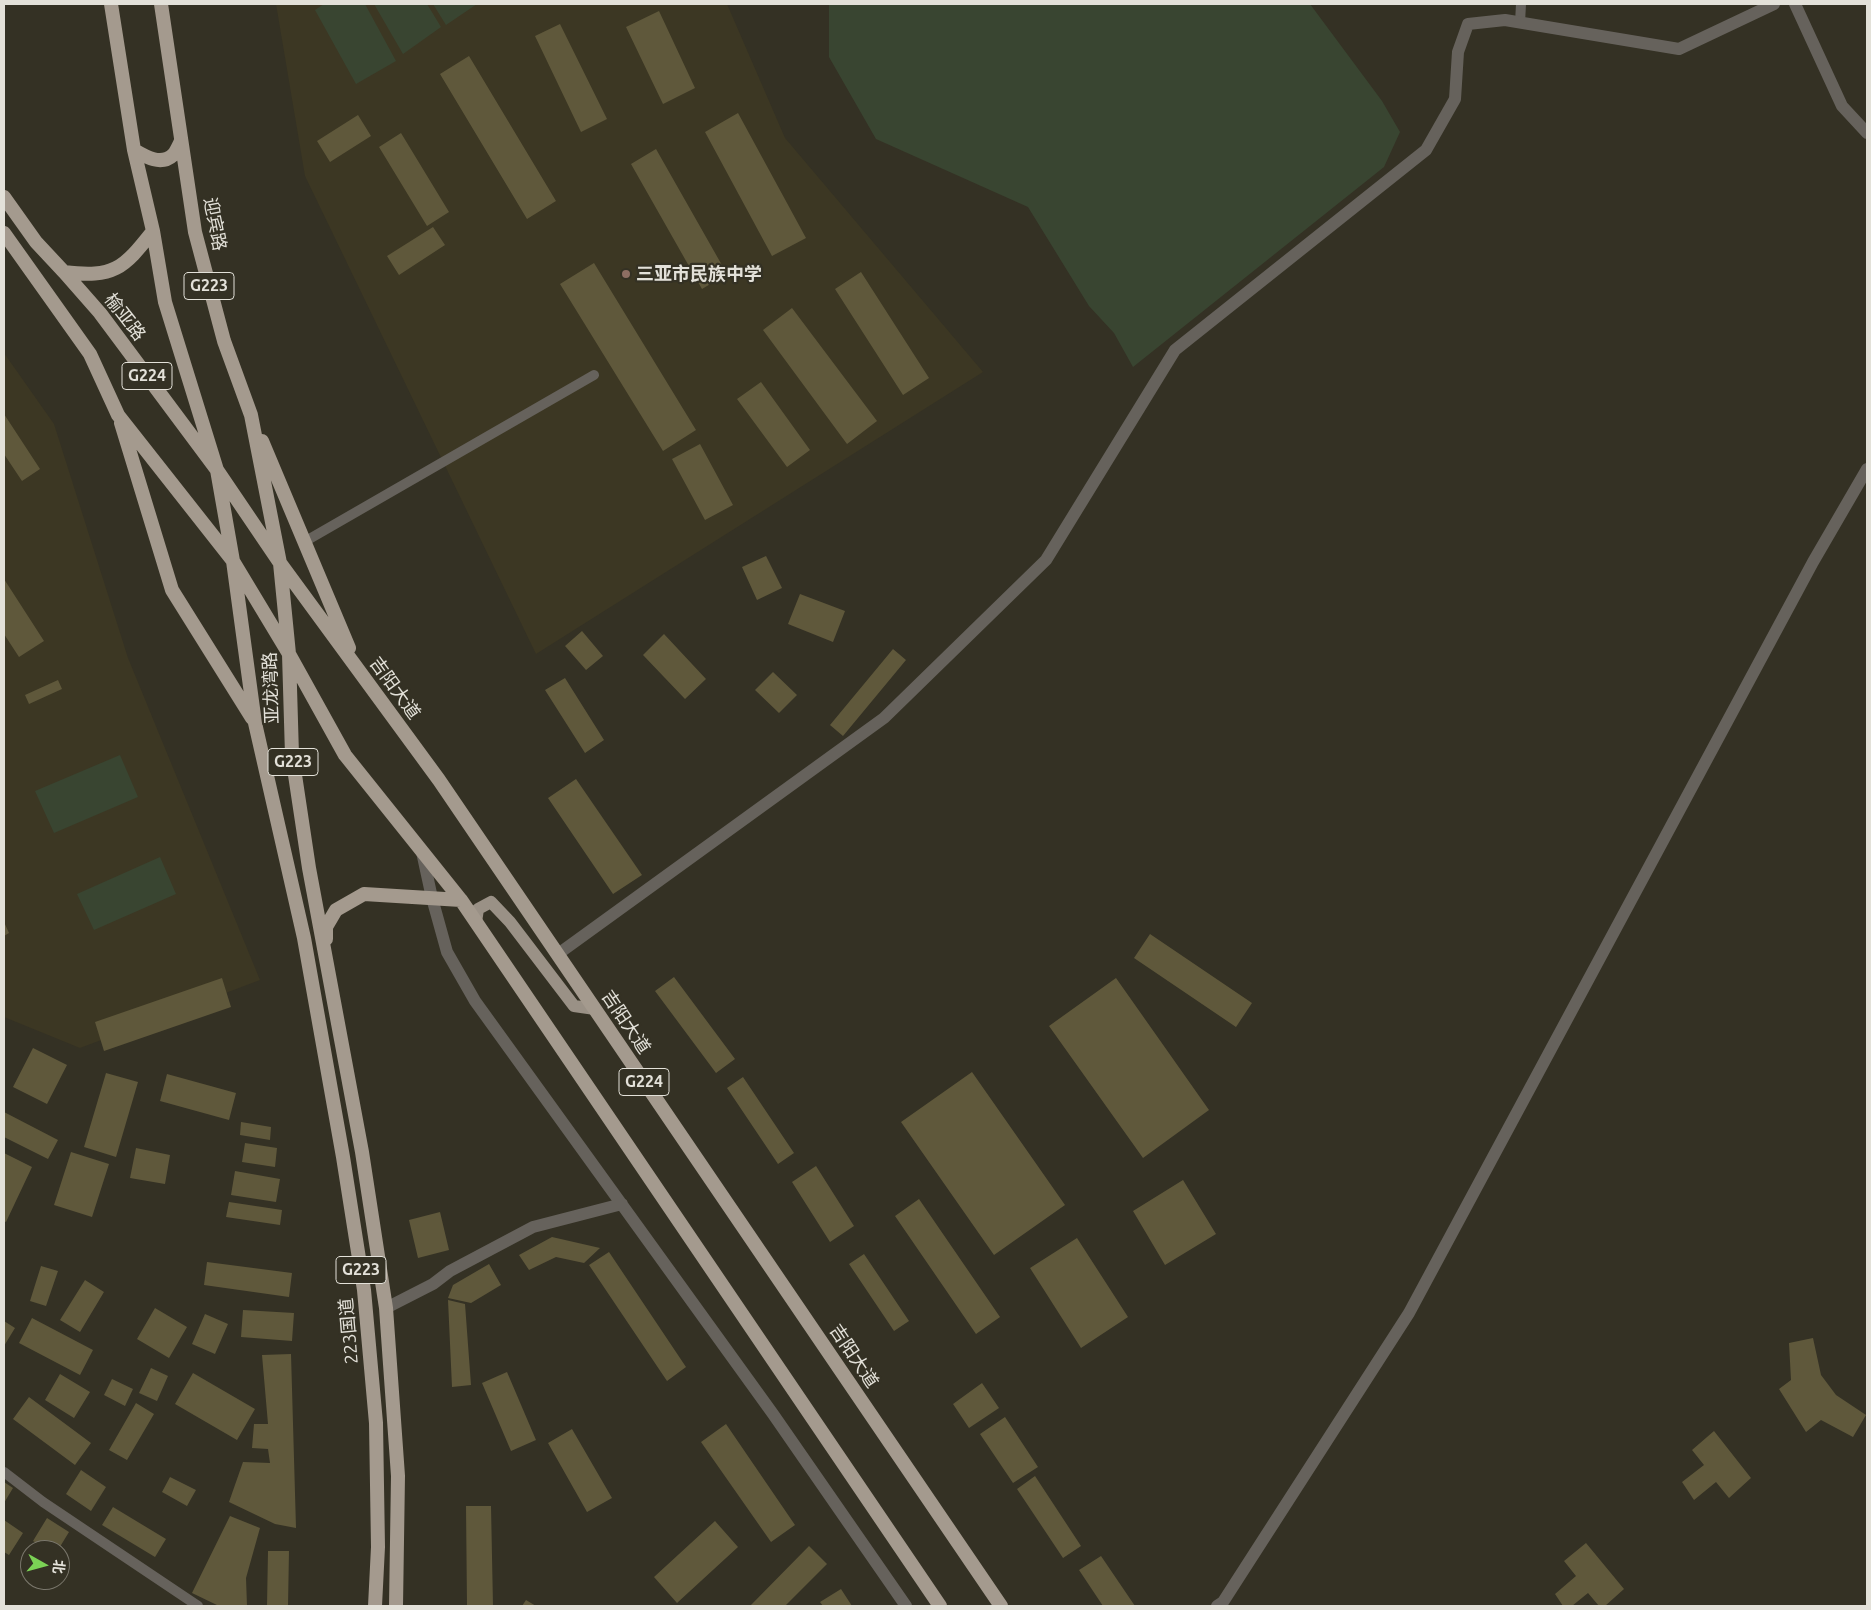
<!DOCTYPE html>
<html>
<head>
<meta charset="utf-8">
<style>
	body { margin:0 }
	#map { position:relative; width:1871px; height:1610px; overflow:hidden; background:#343124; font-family:Ubuntu,"Noto Sans SC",sans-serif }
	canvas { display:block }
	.frame { position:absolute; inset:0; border:5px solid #e3e1d9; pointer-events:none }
	.north { position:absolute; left:20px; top:1540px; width:50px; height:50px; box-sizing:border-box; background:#343124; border:1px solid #7a776c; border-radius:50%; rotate:97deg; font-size:14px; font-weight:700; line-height:20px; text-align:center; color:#e3e1d9 }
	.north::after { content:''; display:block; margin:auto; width:18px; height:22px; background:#7bd155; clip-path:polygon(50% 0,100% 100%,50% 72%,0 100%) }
</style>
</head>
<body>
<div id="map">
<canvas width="1871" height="1610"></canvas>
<div class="frame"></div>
<div class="north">北</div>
</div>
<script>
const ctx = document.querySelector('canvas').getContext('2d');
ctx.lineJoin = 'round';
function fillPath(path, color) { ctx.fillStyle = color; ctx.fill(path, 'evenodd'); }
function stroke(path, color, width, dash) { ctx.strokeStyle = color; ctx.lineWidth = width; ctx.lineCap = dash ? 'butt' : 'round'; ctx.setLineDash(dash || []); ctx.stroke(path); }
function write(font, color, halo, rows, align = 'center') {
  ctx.font = font + ' Ubuntu,"Noto Sans SC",sans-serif'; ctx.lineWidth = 4.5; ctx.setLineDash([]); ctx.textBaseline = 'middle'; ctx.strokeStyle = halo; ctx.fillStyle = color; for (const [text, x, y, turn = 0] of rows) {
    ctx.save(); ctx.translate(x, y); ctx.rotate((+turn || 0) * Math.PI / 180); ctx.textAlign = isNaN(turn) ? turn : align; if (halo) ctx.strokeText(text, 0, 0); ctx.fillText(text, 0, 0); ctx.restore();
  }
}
fillPath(new Path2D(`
	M 276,4 L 727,4 L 785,138 L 983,372 L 536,654 L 305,176 Z
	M 4,353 L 54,424 L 128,658 L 260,980 L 80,1048 L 4,1017 Z`), '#3c3723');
fillPath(new Path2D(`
	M 324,4 L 365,4 L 396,61 L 356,84 L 315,10 Z
	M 374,4 L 427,4 L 441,27 L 403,54 Z
	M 433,4 L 477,4 L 446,25 Z
	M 829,4 L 1310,4 L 1382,101 L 1400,132 L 1384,167 L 1133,367 L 1114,333 L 1089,306 L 1028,207 L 876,139 L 829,57 Z
	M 120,755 L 138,797 L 54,833 L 35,791 Z
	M 160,857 L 176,894 L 94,930 L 77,894 Z`), '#394531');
fillPath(new Path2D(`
	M 659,11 L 695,88 L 663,104 L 626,27 Z
	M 560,24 L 607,119 L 581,132 L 535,36 Z
	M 469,56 L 556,201 L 527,219 L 440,74 Z
	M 738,113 L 806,238 L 772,256 L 705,132 Z
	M 358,115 L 371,136 L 330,162 L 317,141 Z
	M 401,133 L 449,212 L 427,226 L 379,147 Z
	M 656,149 L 727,274 L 702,289 L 631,164 Z
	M 433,227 L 445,245 L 399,275 L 387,256 Z
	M 594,263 L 696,430 L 663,451 L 560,284 Z
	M 861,272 L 929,378 L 903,395 L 835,289 Z
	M 792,308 L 877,421 L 847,444 L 763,330 Z
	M 761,382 L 810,450 L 787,467 L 737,399 Z
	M 4,414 L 40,469 L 22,481 L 4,454 Z
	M 700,444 L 733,505 L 705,520 L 672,459 Z
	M 766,556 L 782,588 L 757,600 L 742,567 Z
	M 4,579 L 44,641 L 19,657 L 4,634 Z
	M 800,594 L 845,611 L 833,642 L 788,624 Z
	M 582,631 L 603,656 L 586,670 L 565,646 Z
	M 664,634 L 706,679 L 685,699 L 643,655 Z
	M 893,649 L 906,660 L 843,736 L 830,725 Z
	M 773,672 L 797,695 L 779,713 L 755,690 Z
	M 565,678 L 604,740 L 585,753 L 545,690 Z
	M 58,680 L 62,689 L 29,704 L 25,695 Z
	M 576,779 L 642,875 L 613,894 L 548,798 Z
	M 4,922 L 9,933 L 4,936 Z
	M 1150,934 L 1252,1003 L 1236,1027 L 1134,958 Z
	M 674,977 L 735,1059 L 716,1073 L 655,991 Z
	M 222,978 L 231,1007 L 104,1051 L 95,1022 Z
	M 1116,978 L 1209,1110 L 1143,1158 L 1049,1026 Z
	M 33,1048 L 67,1065 L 47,1104 L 13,1087 Z
	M 972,1072 L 1065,1205 L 994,1255 L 901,1122 Z
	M 106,1073 L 138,1082 L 116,1157 L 84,1147 Z
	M 167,1074 L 236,1093 L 229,1120 L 160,1101 Z
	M 743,1077 L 794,1153 L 778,1164 L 727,1088 Z
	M 4,1112 L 58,1140 L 48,1159 L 4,1137 Z
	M 241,1122 L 271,1127 L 270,1140 L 240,1135 Z
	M 245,1143 L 277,1148 L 275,1167 L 242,1162 Z
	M 136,1148 L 170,1155 L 165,1184 L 130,1178 Z
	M 71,1152 L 109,1164 L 92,1217 L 54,1205 Z
	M 4,1153 L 32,1167 L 6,1222 L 4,1221 Z
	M 816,1166 L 854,1226 L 830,1242 L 792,1182 Z
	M 235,1171 L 280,1179 L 276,1202 L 231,1195 Z
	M 1183,1180 L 1216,1234 L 1165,1265 L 1133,1211 Z
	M 919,1199 L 1000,1317 L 976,1334 L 895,1216 Z
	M 229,1202 L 282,1210 L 280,1225 L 226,1217 Z
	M 440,1212 L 449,1250 L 418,1258 L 409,1220 Z
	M 552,1237 L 600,1248 L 584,1263 L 556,1257 L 529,1270 L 519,1255 Z
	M 1077,1238 L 1128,1317 L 1081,1348 L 1030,1268 Z
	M 609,1252 L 686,1367 L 667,1381 L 589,1265 Z
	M 864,1254 L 909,1321 L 894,1331 L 849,1264 Z
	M 207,1262 L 292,1273 L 289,1297 L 204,1285 Z
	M 489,1264 L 501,1285 L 471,1303 L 448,1298 L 453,1285 Z
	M 41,1266 L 58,1271 L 46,1306 L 30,1301 Z
	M 85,1280 L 104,1292 L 80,1332 L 60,1320 Z
	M 448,1300 L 465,1304 L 471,1385 L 452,1387 Z
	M 155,1308 L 187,1327 L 169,1358 L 137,1339 Z
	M 243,1310 L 294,1313 L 292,1341 L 241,1337 Z
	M 205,1314 L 228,1324 L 215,1354 L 192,1344 Z
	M 32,1318 L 93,1350 L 80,1375 L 19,1343 Z
	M 4,1321 L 15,1328 L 4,1346 Z
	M 1813,1338 L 1821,1375 L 1836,1395 L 1866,1415 L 1853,1437 L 1821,1420 L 1806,1432 L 1779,1389 L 1791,1380 L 1789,1343 Z
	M 291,1354 L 296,1528 L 275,1524 L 229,1502 L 243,1462 L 270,1463 L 268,1449 L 252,1448 L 254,1424 L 268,1424 L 262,1355 Z
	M 151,1368 L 168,1376 L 157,1401 L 139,1393 Z
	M 507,1372 L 536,1440 L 511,1451 L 482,1383 Z
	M 193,1373 L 255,1409 L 237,1440 L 175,1404 Z
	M 60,1374 L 90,1392 L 74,1418 L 45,1400 Z
	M 112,1379 L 133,1389 L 125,1406 L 104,1395 Z
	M 982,1383 L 999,1408 L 969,1428 L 953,1404 Z
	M 29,1397 L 91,1443 L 75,1465 L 13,1419 Z
	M 136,1403 L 154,1414 L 127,1460 L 109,1450 Z
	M 1005,1417 L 1038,1467 L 1013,1483 L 980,1434 Z
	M 726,1424 L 795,1525 L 771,1542 L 701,1442 Z
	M 572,1429 L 612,1498 L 587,1512 L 548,1443 Z
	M 1714,1431 L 1751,1478 L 1729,1498 L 1716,1482 L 1694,1500 L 1682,1482 L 1704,1465 L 1692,1450 Z
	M 81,1470 L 106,1487 L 91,1511 L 66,1494 Z
	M 1035,1476 L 1081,1546 L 1063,1558 L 1017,1489 Z
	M 170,1477 L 196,1490 L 187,1506 L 162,1492 Z
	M 4,1482 L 13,1488 L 4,1503 Z
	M 466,1506 L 491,1506 L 493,1606 L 467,1606 Z
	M 113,1507 L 166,1539 L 155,1557 L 102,1525 Z
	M 230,1516 L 260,1528 L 246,1578 L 247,1606 L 219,1606 L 192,1593 Z
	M 47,1518 L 69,1532 L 58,1550 L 48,1550 L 33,1541 Z
	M 4,1520 L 23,1533 L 9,1555 L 4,1552 Z
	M 715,1521 L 738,1547 L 677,1603 L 654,1577 Z
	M 1586,1543 L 1624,1589 L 1605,1606 L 1599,1606 L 1588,1593 L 1572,1606 L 1563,1606 L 1555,1594 L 1576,1576 L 1564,1561 Z
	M 809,1546 L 827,1564 L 785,1606 L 750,1606 Z
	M 268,1551 L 289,1551 L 288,1606 L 267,1606 Z
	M 1101,1556 L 1135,1606 L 1103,1606 L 1079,1570 Z
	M 841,1589 L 852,1606 L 823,1606 L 820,1602 Z
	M 526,1600 L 536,1606 L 522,1606 Z`), '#5f583b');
stroke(new Path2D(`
	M 1520,23 L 1521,4
	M 304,542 L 594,375
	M 4,1472 L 43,1502 L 198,1606`), '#66625c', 10);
stroke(new Path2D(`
	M 1795,4 L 1842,106 L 1867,133
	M 422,852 L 432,898 L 447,952 L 475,1001 L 773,1414 L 906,1606
	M 558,954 L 884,718 L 1046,560 L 1175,350 L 1426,150 L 1455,99 L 1458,52 L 1468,24 L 1505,20 L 1679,49 L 1774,4
	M 386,1308 L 433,1284 L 450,1271 L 533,1227 L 622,1204
	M 1217,1606 L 1223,1602 L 1409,1313 L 1813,562 L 1867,469`), '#66625c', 12);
stroke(new Path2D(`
	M 476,922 L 478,909 L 491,902 L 510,922 L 574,1006 L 595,1009`), '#9a9186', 12);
stroke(new Path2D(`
	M 111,4 L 134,150 L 153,231 L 165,302 L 217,470 L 233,561 L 255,723 L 304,938 L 343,1157 L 364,1290 L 376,1423 L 378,1547 L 375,1606
	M 161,4 L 195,232 L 224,341 L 251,415 L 280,563 L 289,654 L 292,755 L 309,868 L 362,1152 L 386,1308 L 398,1476 L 396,1606
	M 134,150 C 146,157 161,166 173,155 C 176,152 179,145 181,141
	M 4,197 L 36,242 L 64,272 L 100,313 L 217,470 L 280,563 L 439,780 L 1001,1606
	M 4,233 L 90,354 L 118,415 L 233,561 L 289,654 L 345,755 L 461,900 L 940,1606
	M 64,272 C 114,278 123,269 153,231
	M 121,423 L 172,590 L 252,718
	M 262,441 L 349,648
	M 326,939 L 326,927 L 336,910 L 364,894 L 461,900`), '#a49a8e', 14);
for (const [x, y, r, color] of [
	[626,274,5,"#8d6e63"]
]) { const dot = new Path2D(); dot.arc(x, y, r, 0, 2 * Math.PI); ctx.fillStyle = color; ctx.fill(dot); stroke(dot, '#343124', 2); }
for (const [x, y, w] of [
	[209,286,50],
	[147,376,50],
	[293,762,50],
	[644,1082,50],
	[361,1270,50]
]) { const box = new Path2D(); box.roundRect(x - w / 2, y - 13.5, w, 27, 4); ctx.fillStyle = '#343124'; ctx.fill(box); stroke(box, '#e3e1d9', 1); }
write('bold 16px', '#e3e1d9', null, [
	["G223",209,286],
	["G224",147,376],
	["G223",293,762],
	["G224",644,1082],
	["G223",361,1270]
]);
write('18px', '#e3e1d9', '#343124', [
	["迎宾路",215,224,79],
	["榆亚路",125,317,52],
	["亚龙湾路",271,688,-92],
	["吉阳大道",395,688,54],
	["吉阳大道",626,1022,56],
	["223国道",349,1331,-95],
	["吉阳大道",854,1356,56]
]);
write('bold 18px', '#e3e1d9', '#343124', [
	["三亚市民族中学",636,274]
], 'left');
</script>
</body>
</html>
